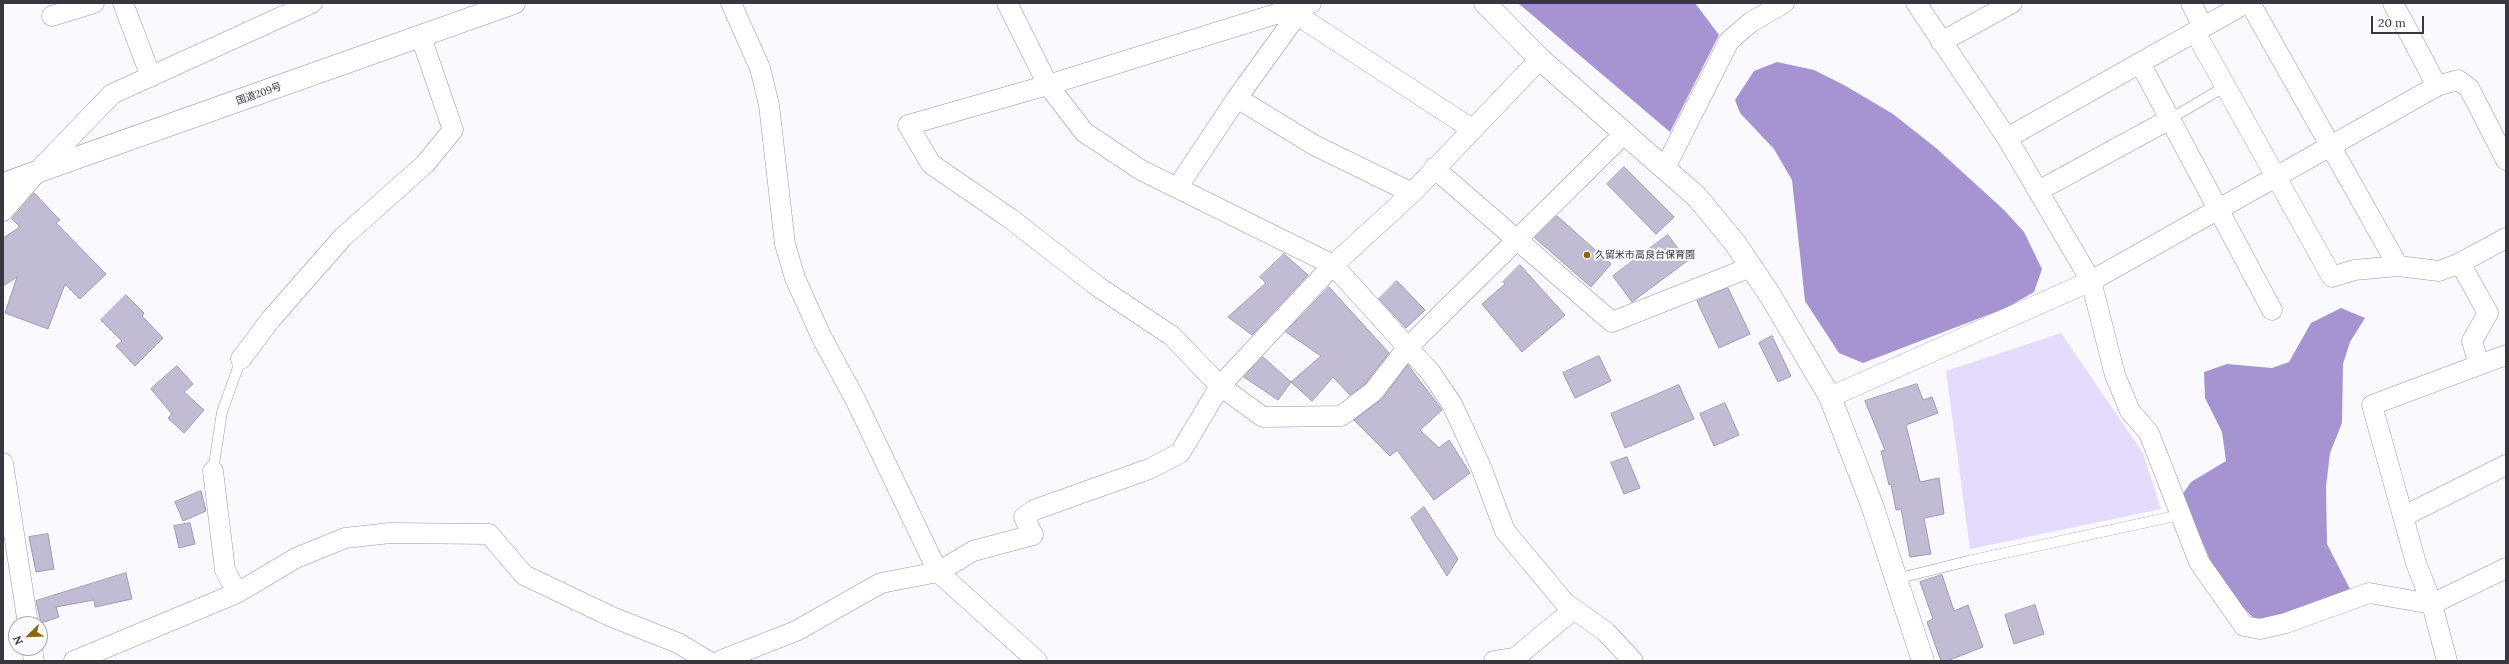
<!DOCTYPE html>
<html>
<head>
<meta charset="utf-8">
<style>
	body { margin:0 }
	#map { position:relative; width:2509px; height:664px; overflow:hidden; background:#faf9fe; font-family:Lora,serif }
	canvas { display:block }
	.frame { position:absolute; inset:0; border:4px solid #38363f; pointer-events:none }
	.north { position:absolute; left:8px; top:616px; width:40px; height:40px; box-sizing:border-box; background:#faf9fe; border:1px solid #acabb2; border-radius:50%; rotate:247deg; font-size:11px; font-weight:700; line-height:16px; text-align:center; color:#38363f }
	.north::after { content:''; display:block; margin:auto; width:14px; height:18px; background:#876803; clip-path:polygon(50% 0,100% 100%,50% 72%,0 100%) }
	.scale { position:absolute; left:2371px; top:16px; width:53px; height:18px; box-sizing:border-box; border:2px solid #38363f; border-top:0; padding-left:5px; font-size:12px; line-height:14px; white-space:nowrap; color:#38363f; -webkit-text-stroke:3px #faf9fe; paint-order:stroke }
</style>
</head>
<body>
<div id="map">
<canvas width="2509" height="664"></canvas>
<div class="frame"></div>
<div class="north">N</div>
<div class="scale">20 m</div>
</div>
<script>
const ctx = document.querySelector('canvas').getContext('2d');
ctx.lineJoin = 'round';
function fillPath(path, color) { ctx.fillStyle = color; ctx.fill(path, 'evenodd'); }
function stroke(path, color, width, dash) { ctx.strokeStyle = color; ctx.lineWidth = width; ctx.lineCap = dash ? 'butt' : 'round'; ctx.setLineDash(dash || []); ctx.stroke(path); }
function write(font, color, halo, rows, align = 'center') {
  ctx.font = font + ' Lora,"Noto Sans JP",serif'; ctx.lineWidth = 4; ctx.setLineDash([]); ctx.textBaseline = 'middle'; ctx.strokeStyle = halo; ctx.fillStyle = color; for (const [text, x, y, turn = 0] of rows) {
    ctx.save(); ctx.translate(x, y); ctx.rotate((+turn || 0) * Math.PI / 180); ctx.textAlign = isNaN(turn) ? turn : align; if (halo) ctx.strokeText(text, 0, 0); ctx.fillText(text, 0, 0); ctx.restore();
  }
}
fillPath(new Path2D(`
	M 2061,333 L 2143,453 L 2161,509 L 1970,549 L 1946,371 Z`), '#e5dcfd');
fillPath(new Path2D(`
	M 1518,3 L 1695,3 L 1719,35 L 1670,132 Z
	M 1777,62 L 1814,70 L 1844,85 L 1893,114 L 1936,148 L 2004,210 L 2024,232 L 2042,269 L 2034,292 L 2006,308 L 1863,363 L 1839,353 L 1805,301 L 1792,180 L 1774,149 L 1740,113 L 1735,100 L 1754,71 Z
	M 2341,308 L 2365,318 L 2350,342 L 2343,364 L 2342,423 L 2330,453 L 2326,487 L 2327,544 L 2350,589 L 2260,625 L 2220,583 L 2182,495 L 2191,482 L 2226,461 L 2222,432 L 2205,398 L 2204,372 L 2227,364 L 2272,368 L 2289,362 L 2311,323 Z`), '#a693d1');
const building = new Path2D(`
	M 1624,167 L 1674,217 L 1656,234 L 1607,184 Z
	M 34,193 L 60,220 L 56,223 L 106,274 L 80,299 L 65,284 L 48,329 L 5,313 L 17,277 L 3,286 L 3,238 L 20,227 L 12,219 Z
	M 1557,216 L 1611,264 L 1591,287 L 1535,238 Z
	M 1668,235 L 1687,261 L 1632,302 L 1613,276 Z
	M 1284,254 L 1308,275 L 1252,335 L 1228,317 L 1266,283 L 1260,277 Z
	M 1520,265 L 1565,315 L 1522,352 L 1482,304 L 1505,284 L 1503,282 Z
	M 1397,281 L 1425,310 L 1406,328 L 1379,299 Z
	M 1329,287 L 1389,353 L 1365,384 L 1350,395 L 1333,377 L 1312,401 L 1291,382 L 1321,356 L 1286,332 Z
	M 1728,288 L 1750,334 L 1719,348 L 1697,301 Z
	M 126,295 L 144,313 L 142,316 L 163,338 L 135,366 L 116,346 L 122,341 L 101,320 Z
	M 1772,336 L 1791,376 L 1778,382 L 1759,343 Z
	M 1599,356 L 1611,381 L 1575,398 L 1563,373 Z
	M 1263,357 L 1291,382 L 1278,400 L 1244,377 Z
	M 1408,365 L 1442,410 L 1420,430 L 1439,448 L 1449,440 L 1470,473 L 1434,500 L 1397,450 L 1390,456 L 1354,420 L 1382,399 Z
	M 177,366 L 193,384 L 184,392 L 204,410 L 184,433 L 168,418 L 172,414 L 151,389 Z
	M 1917,384 L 1923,400 L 1932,397 L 1938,413 L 1906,425 L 1920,482 L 1939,478 L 1944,514 L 1924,518 L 1931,554 L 1910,557 L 1901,509 L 1896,510 L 1891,484 L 1889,485 L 1881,451 L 1885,450 L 1865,401 Z
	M 1679,385 L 1694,419 L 1625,448 L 1611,414 Z
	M 1725,403 L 1739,435 L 1714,446 L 1700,414 Z
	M 1627,457 L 1640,488 L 1624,494 L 1611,463 Z
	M 201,491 L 206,511 L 183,521 L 175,502 Z
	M 1424,507 L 1458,559 L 1447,576 L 1411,518 Z
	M 190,523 L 195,544 L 179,548 L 174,526 Z
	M 48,534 L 54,569 L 36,572 L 29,537 Z
	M 126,573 L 132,599 L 95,607 L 94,600 L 56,607 L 59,617 L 41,623 L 36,601 Z
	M 1942,575 L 1954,611 L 1968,605 L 1983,647 L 1947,661 L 1941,661 L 1927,622 L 1933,619 L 1920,582 Z
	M 2035,605 L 2044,634 L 2014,644 L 2005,615 Z`);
fillPath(building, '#c2bbd4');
stroke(building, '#a09ab1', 1);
const lane = new Path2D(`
	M 2170,119 L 2226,86
	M 213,471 L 222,412 L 241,359
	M 1896,579 L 1968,561 L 2180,515`);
const street = new Path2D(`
	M 123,3 L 151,77
	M 731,3 L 760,68 L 769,105 L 785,244 L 795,278 L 822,338 L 855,399 L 938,572 L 1037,661
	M 1007,3 L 1048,85 L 1084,132 L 1141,170 L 1333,265 L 1431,373 L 1452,404 L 1481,467 L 1505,531 L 1565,603 L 1606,632 L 1633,661
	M 1286,3 L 1297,15 L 1472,129
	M 1311,3 L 1048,85 L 908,125 L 931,164 L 1011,219 L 1097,286 L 1172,336 L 1220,386 L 1263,417 L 1341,416 L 1373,392 L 1407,348 L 1625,133
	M 1916,3 L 2007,138 L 2091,281 L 2115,375 L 2130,411 L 2149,433 L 2199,562 L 2244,626 L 2260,629 L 2286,623 L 2369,593 L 2432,604 L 2506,568
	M 2191,3 L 2203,27
	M 2250,3 L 2398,266
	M 52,16 L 94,3
	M 2195,32 L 2332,277 L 2354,270 L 2398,266 L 2439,271 L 2460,263 L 2506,238
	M 1941,42 L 2012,3
	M 2140,63 L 2272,310
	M 2437,86 L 2458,80 L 2469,88 L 2506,160
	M 1237,98 L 1314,145 L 1412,193
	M 2007,138 L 2246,3
	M 1434,168 L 1612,322 L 1751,267
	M 1665,168 L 1729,41 L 1751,22 L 1784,3
	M 1177,188 L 1237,98 L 1297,15
	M 2038,191 L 2170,119
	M 3,211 L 37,172 L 112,94 L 312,3
	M 2460,263 L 2488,313 L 2472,341 L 2479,365
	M 241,359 L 271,319 L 343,237 L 425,164 L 453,130 L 421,37
	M 1830,397 L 2091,281 L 2437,86 L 2393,3
	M 3,463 L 28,624
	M 213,471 L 225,570 L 237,593
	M 2404,516 L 2506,465
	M 32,648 L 34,661
	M 74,661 L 237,593 L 296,558 L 345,538 L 390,533 L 489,534 L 524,575 L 612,617 L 678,643 L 708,661
	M 719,661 L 796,631 L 881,583 L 938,572 L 973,551 L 1033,535 L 1024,517 L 1034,510 L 1149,469 L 1180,453 L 1220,386 L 1333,265 L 1412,193 L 1540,59
	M 1494,661 L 1515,658 L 1574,609
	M 2447,661 L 2432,604 L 2416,563 L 2372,405 L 2506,355`);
const secondary = new Path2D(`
	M 1485,3 L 1540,59 L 1697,197 L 1735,243 L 1770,295 L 1830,397 L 1872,505 L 1923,661`);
const highway = new Path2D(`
	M 3,184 L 514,3`);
stroke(lane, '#9b95ac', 11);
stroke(street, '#9b95ac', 21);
stroke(secondary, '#9b95ac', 23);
stroke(highway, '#9b95ac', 23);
stroke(lane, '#fff', 10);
stroke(street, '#fff', 20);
stroke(secondary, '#fff', 22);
stroke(highway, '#fff', 22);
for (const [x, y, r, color] of [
	[1587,255,4,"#876803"]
]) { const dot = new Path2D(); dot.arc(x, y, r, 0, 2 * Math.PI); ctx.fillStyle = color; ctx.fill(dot); stroke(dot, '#faf9fe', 1.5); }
write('10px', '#38363f', '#faf9fe', [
	["国道209号",259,94,-19]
]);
write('10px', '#38363f', '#faf9fe', [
	["久留米市高良台保育園",1595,255]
], 'left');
</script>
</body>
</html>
